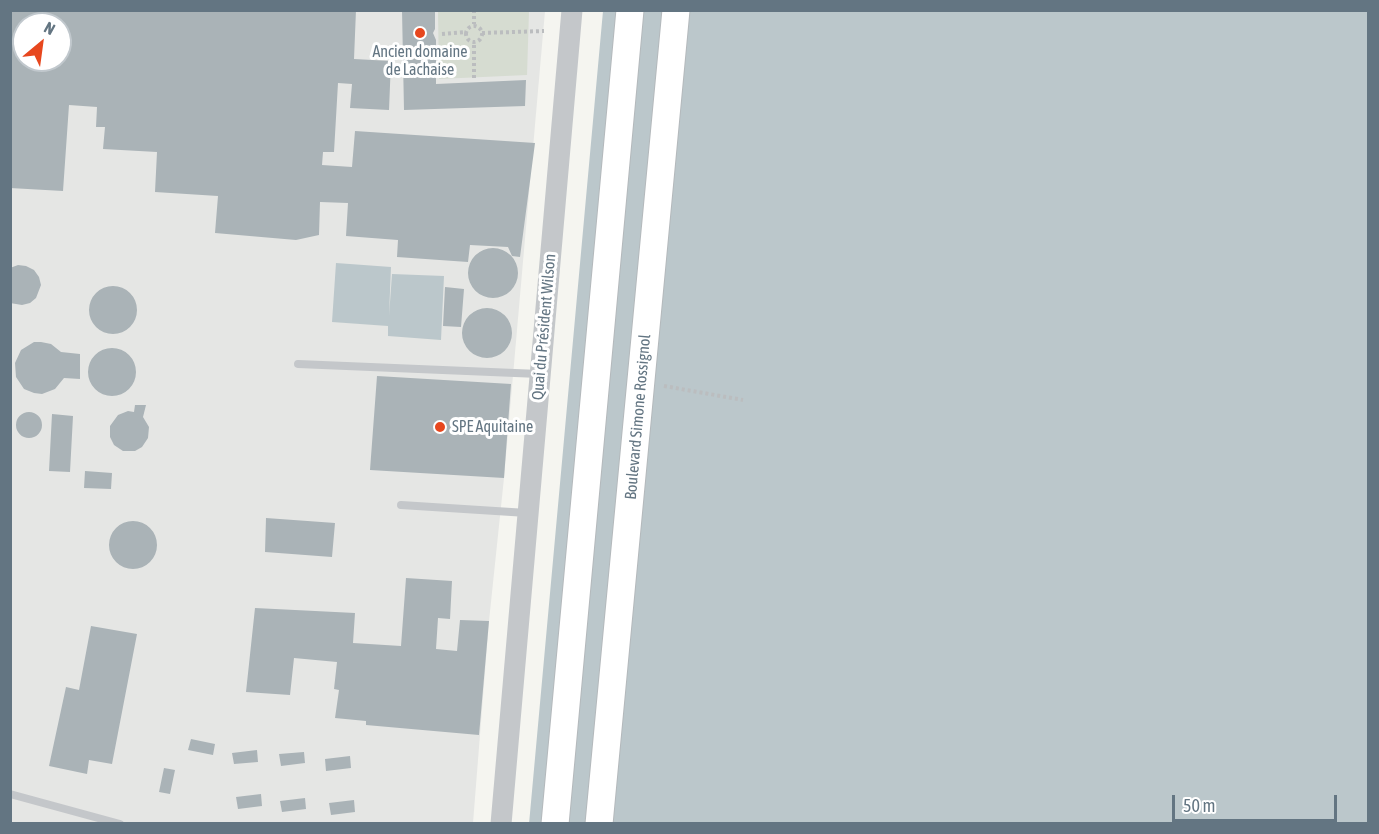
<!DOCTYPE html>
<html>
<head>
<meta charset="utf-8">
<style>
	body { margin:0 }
	#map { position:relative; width:1379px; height:834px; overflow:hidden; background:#f5f5f0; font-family:"Asap Condensed",sans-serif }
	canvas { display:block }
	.frame { position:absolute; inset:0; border:12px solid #637582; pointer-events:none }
	.north { position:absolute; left:12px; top:12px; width:60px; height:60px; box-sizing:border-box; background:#fff; border:2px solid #c1c8cd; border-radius:50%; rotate:29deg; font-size:16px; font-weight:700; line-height:24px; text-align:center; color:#637582 }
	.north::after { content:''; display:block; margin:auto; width:21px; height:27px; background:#e7471e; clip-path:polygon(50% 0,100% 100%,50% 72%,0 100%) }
	.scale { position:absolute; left:1172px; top:795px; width:165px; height:27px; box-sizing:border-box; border:3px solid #637582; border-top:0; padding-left:8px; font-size:18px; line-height:21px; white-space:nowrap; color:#637582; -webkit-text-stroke:4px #fff; paint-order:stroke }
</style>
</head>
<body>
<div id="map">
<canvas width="1379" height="834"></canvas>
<div class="frame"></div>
<div class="north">N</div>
<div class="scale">50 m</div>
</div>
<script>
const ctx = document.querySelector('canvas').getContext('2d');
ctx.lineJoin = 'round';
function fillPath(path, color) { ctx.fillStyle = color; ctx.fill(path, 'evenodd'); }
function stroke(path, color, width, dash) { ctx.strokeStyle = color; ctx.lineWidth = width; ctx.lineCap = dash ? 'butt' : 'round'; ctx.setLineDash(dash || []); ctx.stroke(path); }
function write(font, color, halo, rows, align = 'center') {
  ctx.font = font + ' "Asap Condensed",sans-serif'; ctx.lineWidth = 6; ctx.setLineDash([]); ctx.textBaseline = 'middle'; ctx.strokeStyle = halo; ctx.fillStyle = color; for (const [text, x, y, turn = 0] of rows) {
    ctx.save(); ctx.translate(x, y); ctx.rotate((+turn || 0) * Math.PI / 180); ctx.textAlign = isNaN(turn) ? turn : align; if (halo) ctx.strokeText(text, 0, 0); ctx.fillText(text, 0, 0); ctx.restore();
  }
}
fillPath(new Path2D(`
	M 10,11 L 545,11 L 504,478 L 489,621 L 473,823 L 11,823 ZM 24,24 L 60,24 L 60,60 L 24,60 Z`), '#e5e6e4');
fillPath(new Path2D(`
	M 438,11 L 529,11 L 527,75 L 439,79 Z`), '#d6dcd1');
fillPath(new Path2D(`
	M 603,11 L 1368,11 L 1368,823 L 529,824 Z
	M 336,263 L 391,267 L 389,316 L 392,274 L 444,276 L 441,340 L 388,336 L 388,326 L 332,322 Z`), '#bbc7cb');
fillPath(new Path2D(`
	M 10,10 L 356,10 L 354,59 L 391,61 L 389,110 L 350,108 L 352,84 L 338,83 L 334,152 L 323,152 L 322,165 L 352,167 L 355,131 L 535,143 L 520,257 L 512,256 L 508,247 L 470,245 L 468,262 L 397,257 L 398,240 L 346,236 L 348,203 L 320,202 L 319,235 L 296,240 L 215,233 L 218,196 L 155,192 L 157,152 L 103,149 L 105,127 L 96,127 L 97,107 L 69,105 L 63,191 L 10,188 ZM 24,24 L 60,24 L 60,60 L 24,60 Z
	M 402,10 L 435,10 L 435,29 L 433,33 L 436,40 L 436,84 L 526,80 L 525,106 L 404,110 Z
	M468 273a25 25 0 1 1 50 0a25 25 0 1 1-50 0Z
	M 18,265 L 26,266 L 34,270 L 39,277 L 41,285 L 36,298 L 30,303 L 22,305 L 10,303 L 10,268 Z
	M89 310a24 24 0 1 1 48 0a24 24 0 1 1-48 0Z
	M 445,287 L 464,289 L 461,327 L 443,326 Z
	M462 333a25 25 0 1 1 50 0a25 25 0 1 1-50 0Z
	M 34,342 L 41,342 L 51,344 L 61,352 L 80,354 L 80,379 L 64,378 L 55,389 L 42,394 L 34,393 L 24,389 L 16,377 L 15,363 L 21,350 Z
	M88 372a24 24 0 1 1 48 0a24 24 0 1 1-48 0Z
	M 377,376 L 511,384 L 504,478 L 370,470 Z
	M 135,405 L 146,405 L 143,417 L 149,427 L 148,438 L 142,447 L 135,451 L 123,451 L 114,445 L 110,437 L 110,426 L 118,415 L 128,411 L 134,412 Z
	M16 425a13 13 0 1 1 26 0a13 13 0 1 1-26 0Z
	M 52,414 L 73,416 L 70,472 L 49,471 Z
	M 85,471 L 112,473 L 111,489 L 84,488 Z
	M 266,518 L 335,523 L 332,557 L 265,552 Z
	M109 545a24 24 0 1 1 48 0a24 24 0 1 1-48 0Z
	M 406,578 L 452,581 L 450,619 L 438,618 L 436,649 L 457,651 L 460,620 L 489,621 L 479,735 L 366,725 L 366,721 L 335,718 L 339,690 L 334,689 L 337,662 L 294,658 L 290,695 L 246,692 L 255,608 L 355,613 L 353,643 L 401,646 Z
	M 91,626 L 137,634 L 112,764 L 89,760 L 87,774 L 49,766 L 66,687 L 79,690 Z
	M 191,739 L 215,744 L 213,755 L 188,750 Z
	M 257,750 L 258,762 L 234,764 L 232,753 Z
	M 304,752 L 305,763 L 281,766 L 279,754 Z
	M 350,756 L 351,768 L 326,771 L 325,759 Z
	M 164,768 L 175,770 L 170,794 L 159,792 Z
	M 261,794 L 262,806 L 238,809 L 236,797 Z
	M 305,798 L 306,809 L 282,812 L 280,801 Z
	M 354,800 L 355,812 L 331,815 L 329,803 Z`), '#aab3b7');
const primary = new Path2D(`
	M 555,824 L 630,10
	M 599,824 L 676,10`);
stroke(primary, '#b4b9bc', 29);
stroke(new Path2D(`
	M 474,10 L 474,24
	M466 34a8 8 0 1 1 16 0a8 8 0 1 1-16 0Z
	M 482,33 L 544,31
	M 442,34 L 466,32
	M 474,78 L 474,43
	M 664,386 L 743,400`), '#bbbdbf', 4, [3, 3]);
stroke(new Path2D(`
	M 298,364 L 539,374
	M 401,505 L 527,513
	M 10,794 L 120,824`), '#c4c7ca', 8);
stroke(new Path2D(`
	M 501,824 L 572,10`), '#c4c7ca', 21);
stroke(primary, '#fff', 27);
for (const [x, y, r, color] of [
	[420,33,6,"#e7471e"],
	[440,427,6,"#e7471e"]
]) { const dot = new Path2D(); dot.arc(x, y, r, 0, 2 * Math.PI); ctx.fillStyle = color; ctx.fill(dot); stroke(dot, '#fff', 2); }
write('16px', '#637582', '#fff', [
	["Ancien domaine",420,52],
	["de Lachaise",420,70],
	["SPE Aquitaine",452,427,"left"]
]);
write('16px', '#637582', '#fff', [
	["Quai du Président Wilson",544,327,-85],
	["Boulevard Simone Rossignol",638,417,-85]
]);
</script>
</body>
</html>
